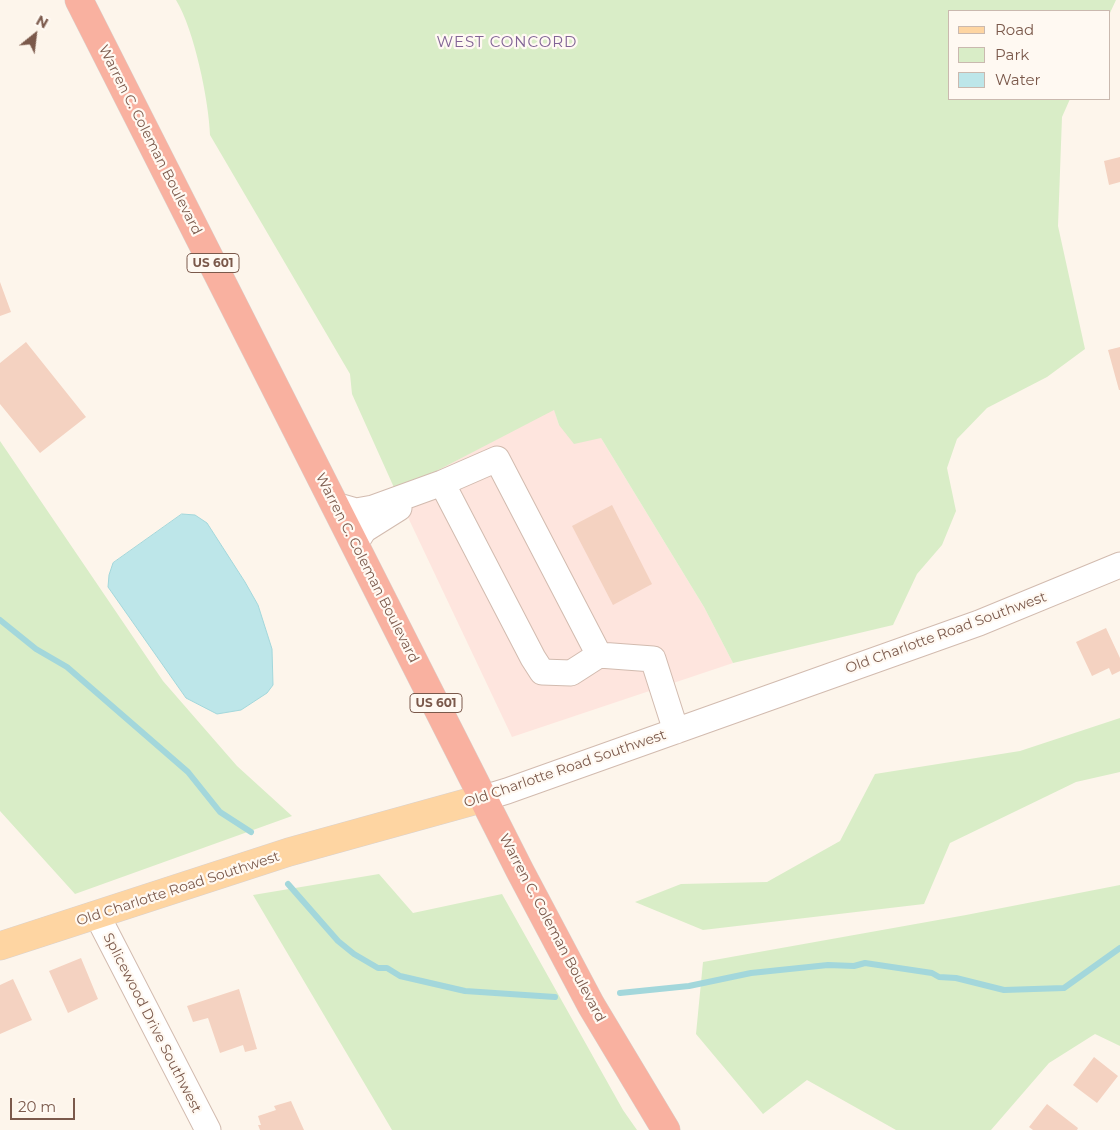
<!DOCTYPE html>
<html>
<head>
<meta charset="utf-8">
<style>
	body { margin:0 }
	#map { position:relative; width:1120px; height:1130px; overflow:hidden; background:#fdf5eb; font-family:Montserrat,sans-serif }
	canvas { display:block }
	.legend { position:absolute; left:948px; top:10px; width:162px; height:90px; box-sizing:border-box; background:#fff9f2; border:1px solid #cab9af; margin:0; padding:6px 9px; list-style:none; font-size:15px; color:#7b594b }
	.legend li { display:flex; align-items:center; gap:10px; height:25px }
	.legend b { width:25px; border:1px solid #cab9af }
	.north { position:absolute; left:10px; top:10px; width:50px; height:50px; -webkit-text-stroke:4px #fff9f2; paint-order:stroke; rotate:29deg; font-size:14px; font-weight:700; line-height:20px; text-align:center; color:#7b594b }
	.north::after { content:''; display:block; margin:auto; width:18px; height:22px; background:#7b594b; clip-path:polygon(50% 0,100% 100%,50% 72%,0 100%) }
	.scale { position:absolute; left:10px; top:1098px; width:65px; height:22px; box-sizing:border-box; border:2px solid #7b594b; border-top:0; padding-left:6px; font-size:15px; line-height:18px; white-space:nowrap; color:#7b594b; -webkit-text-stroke:4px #fff9f2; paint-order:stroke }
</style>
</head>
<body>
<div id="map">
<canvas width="1120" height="1130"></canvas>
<ul class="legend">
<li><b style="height:6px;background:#fed5a2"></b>Road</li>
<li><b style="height:14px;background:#d9edc7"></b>Park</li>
<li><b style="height:14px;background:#bde6e9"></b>Water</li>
</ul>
<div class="north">N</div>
<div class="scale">20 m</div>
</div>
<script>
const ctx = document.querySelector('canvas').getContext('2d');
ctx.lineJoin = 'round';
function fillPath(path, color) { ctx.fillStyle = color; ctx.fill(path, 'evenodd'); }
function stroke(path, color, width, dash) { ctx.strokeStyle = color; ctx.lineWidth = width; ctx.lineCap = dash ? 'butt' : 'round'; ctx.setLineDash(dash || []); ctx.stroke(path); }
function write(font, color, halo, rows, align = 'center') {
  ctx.font = font + ' Montserrat,sans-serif'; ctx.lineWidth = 4.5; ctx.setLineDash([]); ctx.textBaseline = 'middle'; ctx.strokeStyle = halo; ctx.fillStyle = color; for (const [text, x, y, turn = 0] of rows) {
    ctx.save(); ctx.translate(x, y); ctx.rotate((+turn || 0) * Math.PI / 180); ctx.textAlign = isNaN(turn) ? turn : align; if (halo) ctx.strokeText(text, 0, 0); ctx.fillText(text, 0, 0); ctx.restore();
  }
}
fillPath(new Path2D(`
	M 554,409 L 559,425 L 601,438 L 704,607 L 733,663 L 512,737 L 396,492 Z`), '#fee5de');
fillPath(new Path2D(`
	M 176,0 L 1116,0 L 1109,15 L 1109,11 L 949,11 L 949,99 L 1070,99 L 1062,117 L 1058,226 L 1085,349 L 1047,377 L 987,408 L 957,439 L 947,468 L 956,511 L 942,545 L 917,574 L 893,625 L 733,663 L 704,607 L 601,438 L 574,444 L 559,425 L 554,410 L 396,492 L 352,394 L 350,374 L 210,135 C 209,101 194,29 176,0 Z
	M 0,441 L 163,681 L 237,766 L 292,816 L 75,894 L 0,811 Z
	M 1120,718 L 1120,772 L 1076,782 L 950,843 L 924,904 L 703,930 L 635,902 L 681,884 L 767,882 L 840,841 L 875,774 L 1020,751 Z
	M 379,874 L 413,913 L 502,894 L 623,1110 L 637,1130 L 392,1130 L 253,895 Z
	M 1120,885 L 1120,1046 L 1095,1034 L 1049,1063 L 991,1130 L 896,1130 L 807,1080 L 763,1114 L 696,1034 L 703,962 L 966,915 Z`), '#d9edc7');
const water = new Path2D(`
	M 182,514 L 195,515 L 207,523 L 245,582 L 258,605 L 272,649 L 273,685 L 267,693 L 241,710 L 217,714 L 186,698 L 108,587 L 109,575 L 113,563 Z`);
fillPath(water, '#bde6e9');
stroke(water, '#a3d7db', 1);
stroke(new Path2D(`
	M 0,620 L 36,649 L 67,667 L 188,772 L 220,812 L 251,832
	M 288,884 L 338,941 L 354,954 L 378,968 L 387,968 L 400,976 L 465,991 L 555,997
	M 620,993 L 689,986 L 751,973 L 828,965 L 854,966 L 865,963 L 932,973 L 939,977 L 956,978 L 1004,990 L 1064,988 L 1120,948`), '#a3d7db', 6);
fillPath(new Path2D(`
	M 1120,157 L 1120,182 L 1109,185 L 1104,161 Z
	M 0,282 L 11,312 L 0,316 Z
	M 26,342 L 86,417 L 40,453 L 0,404 L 0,363 Z
	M 1120,347 L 1120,390 L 1119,390 L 1108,350 Z
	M 612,505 L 652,584 L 613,605 L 572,526 Z
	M 1106,628 L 1120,658 L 1120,671 L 1112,675 L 1109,668 L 1092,676 L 1076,642 Z
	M 81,958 L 98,999 L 68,1013 L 49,971 Z
	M 13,979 L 32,1020 L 0,1034 L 0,985 Z
	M 239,989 L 257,1049 L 245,1052 L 243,1045 L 220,1053 L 208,1018 L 193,1022 L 187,1006 Z
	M 1094,1057 L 1118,1076 L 1097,1103 L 1073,1085 Z
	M 291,1101 L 304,1130 L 260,1130 L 258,1125 L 261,1125 L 258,1116 L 276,1110 L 274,1106 Z
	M 1047,1104 L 1078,1128 L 1077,1130 L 1033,1130 L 1029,1127 Z`), '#f4d2c1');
const minor = new Path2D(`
	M 442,483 L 533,658 L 542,672 L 571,673 L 599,655 L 653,659 L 676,731
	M 335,505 L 356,511 L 373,508 L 442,483 L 497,459 L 599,655
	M 355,544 L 364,530 L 399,508
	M 484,798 L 507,791 L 979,623 L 1120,565
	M 97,915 L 208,1130`);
const major = new Path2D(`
	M 0,946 L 289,852 L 484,798`);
const highway = new Path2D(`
	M 79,0 L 520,871 L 591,1005 L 666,1130`);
stroke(minor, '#d2bbaf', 27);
stroke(major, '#dad1cd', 29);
stroke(highway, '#dad1cd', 29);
stroke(minor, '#fff', 25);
stroke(major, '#fed5a2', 28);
stroke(highway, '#f9b1a0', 28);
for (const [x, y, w] of [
	[213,263,52],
	[436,703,52]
]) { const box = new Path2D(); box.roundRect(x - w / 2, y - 9.5, w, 19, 4); ctx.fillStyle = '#fff9f2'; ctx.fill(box); stroke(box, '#7b594b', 1); }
write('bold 12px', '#7b594b', null, [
	["US 601",213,263],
	["US 601",436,703]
]);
write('14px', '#7b594b', '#fff9f2', [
	["Warren C. Coleman Boulevard",150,140,63],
	["Warren C. Coleman Boulevard",367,568,63],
	["Old Charlotte Road Southwest",946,633,-20],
	["Old Charlotte Road Southwest",565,769,-19],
	["Old Charlotte Road Southwest",178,889,-18],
	["Warren C. Coleman Boulevard",552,928,62],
	["Splicewood Drive Southwest",152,1023,63]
]);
ctx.letterSpacing = '1px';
write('15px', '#816496', '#fff9f2', [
	["WEST CONCORD",507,43]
]);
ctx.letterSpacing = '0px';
</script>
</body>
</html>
